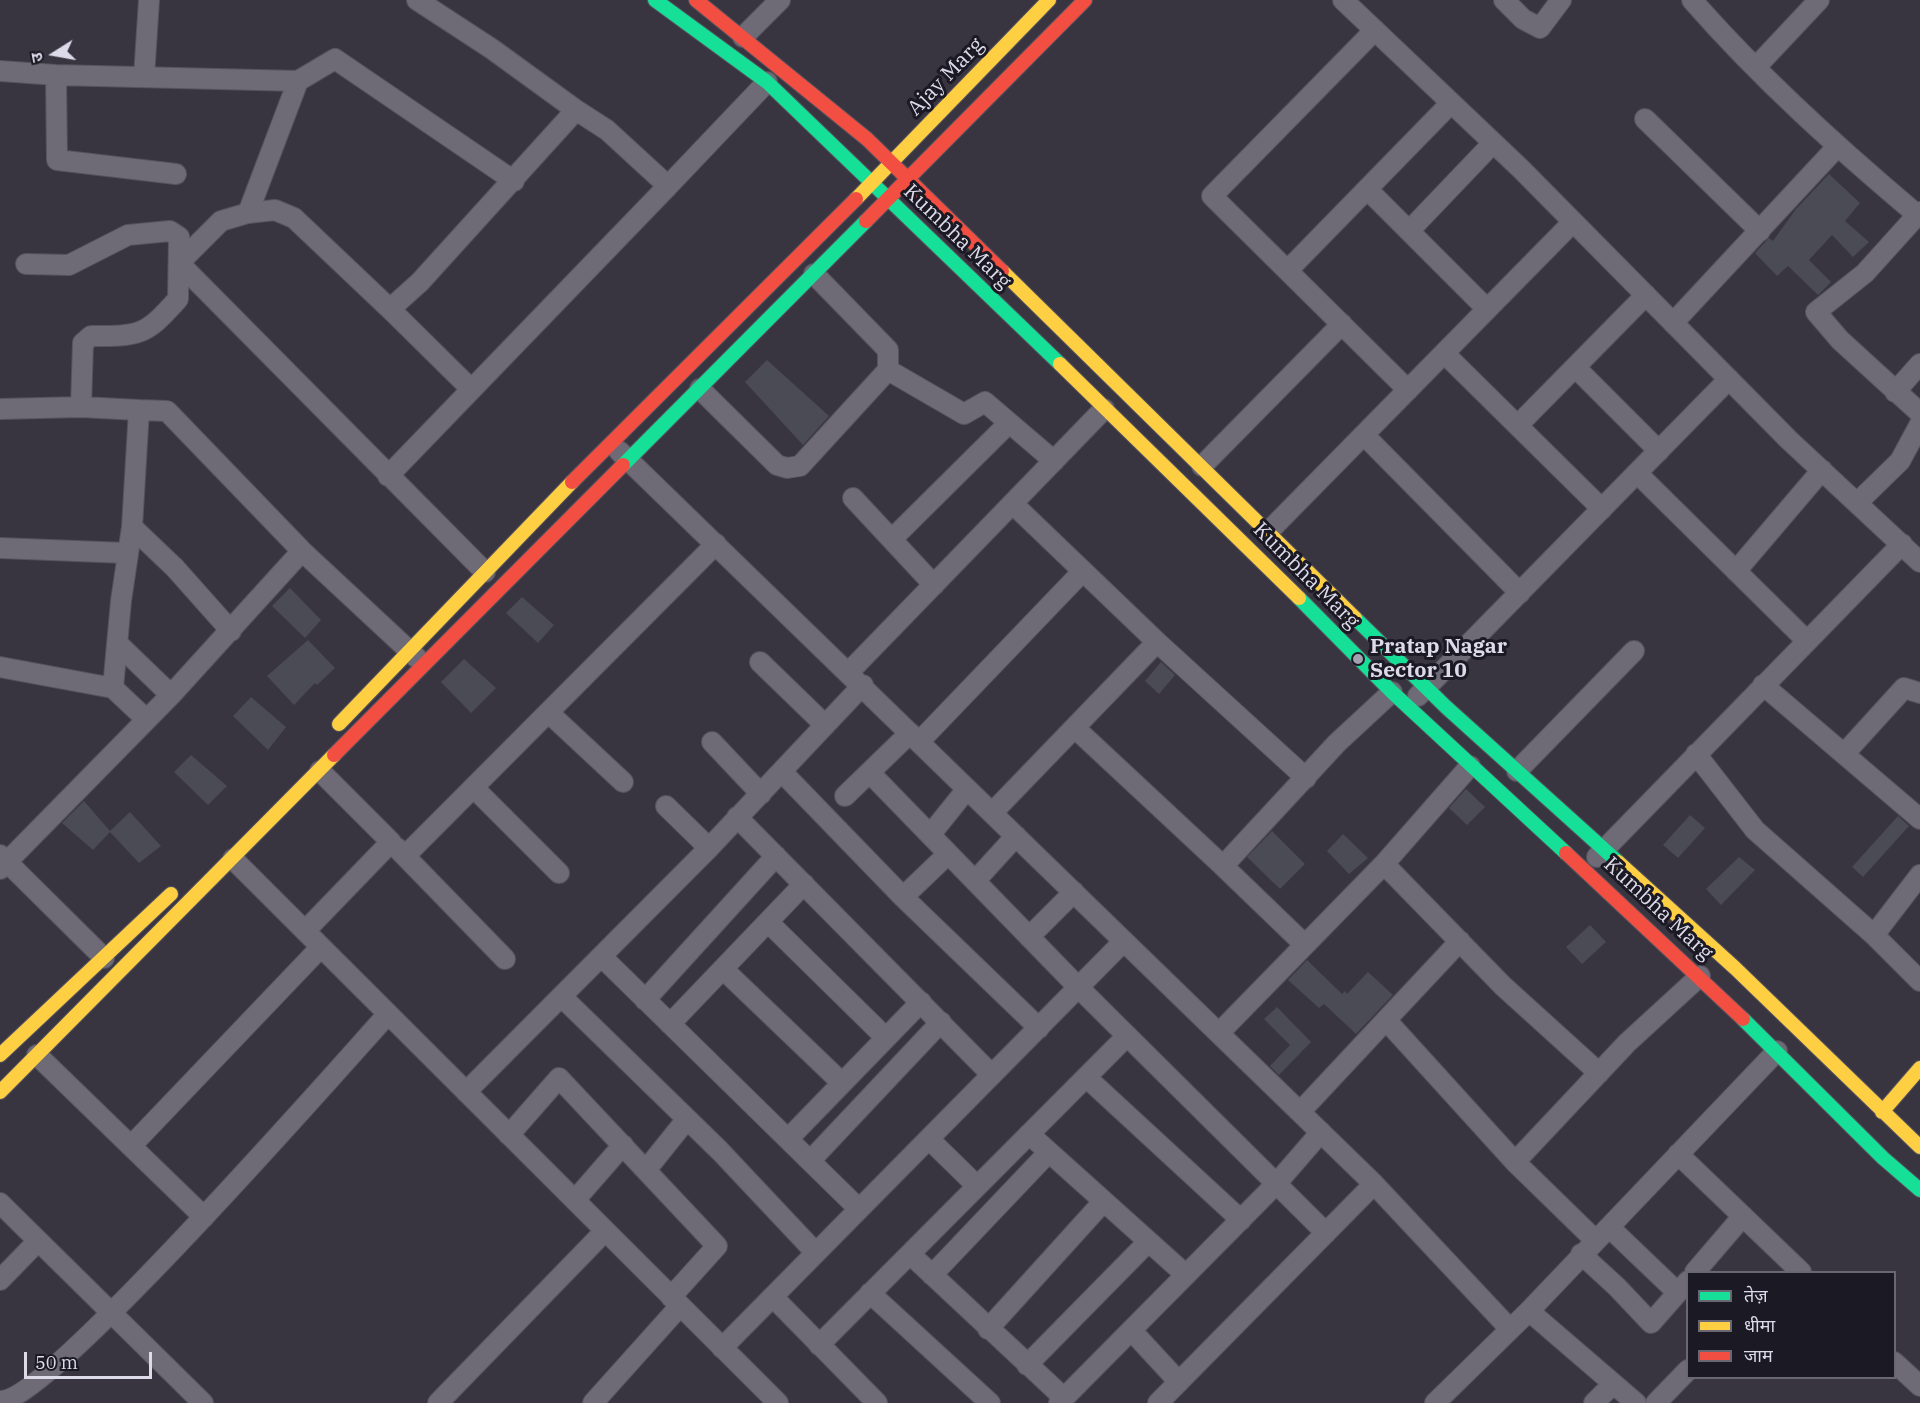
<!DOCTYPE html>
<html>
<head>
<meta charset="utf-8">
<style>
	body { margin:0 }
	#map { position:relative; width:1920px; height:1403px; overflow:hidden; background:#383541; font-family:"IBM Plex Serif","Noto Sans Devanagari",serif }
	canvas { display:block }
	.legend { position:absolute; left:1686px; top:1271px; width:210px; height:108px; box-sizing:border-box; background:#1b1924; border:2px solid #696773; margin:0; padding:8px 10px; list-style:none; font-size:18px; color:#dddbea }
	.legend li { display:flex; align-items:center; gap:12px; height:30px }
	.legend b { width:30px; border:2px solid #696773 }
	.north { position:absolute; left:24px; top:24px; width:60px; height:60px; -webkit-text-stroke:4px #1b1924; paint-order:stroke; rotate:259deg; font-size:16px; font-weight:700; line-height:24px; text-align:center; color:#dddbea }
	.north::after { content:''; display:block; margin:auto; width:21px; height:27px; background:#dddbea; clip-path:polygon(50% 0,100% 100%,50% 72%,0 100%) }
	.scale { position:absolute; left:24px; top:1352px; width:128px; height:27px; box-sizing:border-box; border:3px solid #dddbea; border-top:0; padding-left:8px; font-size:18px; line-height:21px; white-space:nowrap; color:#dddbea; -webkit-text-stroke:4px #1b1924; paint-order:stroke }
</style>
</head>
<body>
<div id="map">
<canvas width="1920" height="1403"></canvas>
<ul class="legend">
<li><b style="height:8px;background:#16e098"></b>तेज़</li>
<li><b style="height:8px;background:#ffcf43"></b>धीमा</li>
<li><b style="height:8px;background:#f24e42"></b>जाम</li>
</ul>
<div class="north">उ</div>
<div class="scale">50 m</div>
</div>
<script>
const ctx = document.querySelector('canvas').getContext('2d');
ctx.lineJoin = 'round';
function fillPath(path, color) { ctx.fillStyle = color; ctx.fill(path, 'evenodd'); }
function stroke(path, color, width, dash) { ctx.strokeStyle = color; ctx.lineWidth = width; ctx.lineCap = dash ? 'butt' : 'round'; ctx.setLineDash(dash || []); ctx.stroke(path); }
function write(font, color, halo, rows, align = 'center') {
  ctx.font = font + ' "IBM Plex Serif",serif'; ctx.lineWidth = 6; ctx.setLineDash([]); ctx.textBaseline = 'middle'; ctx.strokeStyle = halo; ctx.fillStyle = color; for (const [text, x, y, turn = 0] of rows) {
    ctx.save(); ctx.translate(x, y); ctx.rotate((+turn || 0) * Math.PI / 180); ctx.textAlign = isNaN(turn) ? turn : align; if (halo) ctx.strokeText(text, 0, 0); ctx.fillText(text, 0, 0); ctx.restore();
  }
}
fillPath(new Path2D(`
	M 1829,174 L 1860,203 L 1845,221 L 1869,242 L 1853,257 L 1832,235 L 1809,260 L 1831,282 L 1818,295 L 1788,266 L 1777,276 L 1755,253 L 1769,238 L 1773,241 L 1796,209 Z
	M 767,360 L 829,416 L 803,445 L 745,382 Z
	M 290,588 L 321,620 L 305,638 L 272,606 Z
	M 522,597 L 554,625 L 538,643 L 506,613 Z
	M 308,640 L 335,668 L 317,685 L 315,683 L 294,705 L 267,676 Z
	M 464,659 L 496,688 L 471,713 L 441,682 Z
	M 1161,662 L 1175,675 L 1159,694 L 1145,681 Z
	M 251,697 L 286,727 L 268,750 L 233,716 Z
	M 191,755 L 227,786 L 208,805 L 174,772 Z
	M 1466,789 L 1485,807 L 1467,825 L 1449,808 Z
	M 84,801 L 110,831 L 130,812 L 161,846 L 139,863 L 110,832 L 93,850 L 62,823 Z
	M 1690,815 L 1705,828 L 1678,858 L 1663,845 Z
	M 1898,816 L 1909,826 L 1863,877 L 1852,867 Z
	M 1272,831 L 1305,864 L 1280,889 L 1247,857 Z
	M 1343,834 L 1368,858 L 1349,874 L 1327,851 Z
	M 1739,857 L 1755,870 L 1721,905 L 1706,889 Z
	M 1590,925 L 1606,942 L 1582,964 L 1566,947 Z
	M 1307,960 L 1342,994 L 1345,991 L 1347,994 L 1368,972 L 1393,995 L 1356,1034 L 1324,1004 L 1319,1008 L 1288,980 Z
	M 1277,1007 L 1311,1042 L 1279,1075 L 1270,1066 L 1290,1045 L 1264,1019 Z`), '#4a4b55');
const street = new Path2D(`
	M 417,0 L 492,49 L 576,110
	M 1343,0 L 1521,169 L 1789,440 L 1920,562
	M 1504,0 L 1523,19 L 1540,28 L 1561,0
	M 1692,0 C 1761,79 1840,150 1920,217
	M 1375,30 L 1212,196 L 1408,390
	M 743,37 L 780,0
	M 1756,67 L 1819,0
	M 0,71 L 56,75 L 298,81 L 335,59 L 514,181
	M 56,75 L 57,160 L 176,174
	M 144,77 L 149,0
	M 298,81 L 248,213 L 221,221 L 179,263 L 485,572
	M 1645,119 L 1760,231
	M 1367,189 L 1487,309
	M 1920,212 L 1865,273 L 1816,312 L 1840,340 L 1920,413
	M 248,213 L 275,210 L 294,218 L 390,309 L 420,282 L 576,110 L 607,130 L 668,186 L 767,82
	M 1409,231 L 1493,143
	M 26,264 L 69,265 L 128,235 L 170,231 L 179,237 L 178,299 C 145,336 140,336 91,336 L 83,343 L 81,407 L 139,410
	M 1288,270 L 1451,103
	M 390,309 L 471,389
	M 1673,323 L 1837,147
	M 1444,353 L 1602,509
	M 1575,367 L 1659,451
	M 888,370 L 964,414 L 985,402 L 1054,461
	M 700,389 L 777,465 L 787,468 L 800,466 L 888,370 L 888,350 L 814,274
	M 1895,392 L 1920,364
	M 0,409 L 81,407
	M 1518,425 L 1646,295
	M 1364,435 L 1520,593
	M 619,451 L 1374,1184 L 1510,1329
	M 1202,466 L 1342,324
	M 1637,473 L 1807,641
	M 388,476 L 668,186
	M 853,498 L 934,585
	M 1857,503 L 1900,461 L 1920,424
	M 1013,504 L 1157,642 L 1306,778
	M 132,527 L 175,568 L 231,631
	M 1268,532 L 1573,222
	M 892,539 L 1009,423
	M 0,548 L 126,553
	M 1736,571 L 1822,470
	M 117,643 L 171,695
	M 760,662 L 825,725
	M 0,667 L 113,688
	M 849,672 L 1104,409
	M 1763,685 L 1920,819
	M 1418,696 L 1729,379
	M 549,713 L 623,782
	M 146,719 L 113,688 L 121,601 L 132,527 L 139,410 L 167,411 L 302,551 L 417,658
	M 1076,729 L 1223,866
	M 712,742 L 761,794
	M 919,742 L 1083,571
	M 1696,754 L 1755,830 L 1874,935 L 1920,981
	M 1844,754 L 1904,688 L 1920,693
	M 1470,766 L 1384,864 L 1503,986 L 1599,1073
	M 1517,771 L 1634,651
	M 782,772 L 903,897 L 1039,1028
	M 870,773 L 1079,988 L 1326,1233
	M 474,788 L 559,873
	M 845,796 L 910,733
	M 666,806 L 709,848
	M 992,813 L 1157,642
	M 737,817 L 992,1075
	M 930,835 L 967,789
	M 397,848 L 505,959
	M 0,855 L 104,958
	M 405,856 L 716,544
	M 1597,857 L 1902,544
	M 233,859 L 778,1403
	M 0,869 L 171,695 L 302,551
	M 975,881 L 1016,836
	M 903,897 L 948,854
	M 768,922 L 885,1037
	M 305,931 L 391,842 L 320,771
	M 1874,935 L 1920,875
	M 1029,937 L 1074,892
	M 1304,944 L 1223,866 L 1337,743 L 1392,692
	M 602,957 L 859,1209
	M 723,969 L 841,1082
	M 563,998 L 720,1151 L 816,1253
	M 645,1000 L 776,856
	M 1386,1020 L 1460,941
	M 670,1024 L 804,884
	M 1219,1033 L 1384,864
	M 37,1055 L 204,1217
	M 1086,1077 L 1241,1220
	M 466,1092 L 709,848 L 863,685
	M 1300,1112 L 1386,1020 L 1515,1162 L 1627,1043 L 1700,976
	M 1029,1134 L 1186,1275
	M 509,1135 L 559,1078 L 717,1246 L 671,1297
	M 788,1139 L 921,1002
	M 929,1139 L 977,1186
	M 131,1146 L 321,947
	M 1678,1154 L 1801,1272
	M 810,1161 L 941,1022
	M 1515,1162 L 1595,1240
	M 646,1170 L 687,1119
	M 575,1200 L 623,1145
	M 0,1203 L 203,1403
	M 1609,1227 L 1677,1292
	M 910,1254 L 1064,1398
	M 1581,1254 L 1617,1287 L 1651,1323 L 1688,1281
	M 1695,1272 L 1743,1216
	M 932,1275 L 1049,1152
	M 0,1280 L 38,1241
	M 870,1293 L 990,1403
	M 773,1297 L 877,1403
	M 1529,1311 L 1636,1403
	M 988,1329 L 1103,1202
	M 1131,1330 L 1179,1382
	M 819,1345 L 1127,1036
	M 722,1348 L 1124,941
	M 1894,1362 L 1920,1386
	M 1027,1365 L 1148,1242
	M 0,1401 C 47,1402 339,1068 388,1014
	M 438,1403 L 605,1231
	M 593,1403 L 680,1306
	M 1059,1403 L 1276,1184 L 1321,1132
	M 1158,1403 L 1374,1184
	M 1435,1403 L 1529,1311 L 1777,1051
	M 1594,1403 L 1613,1384
	M 1656,1403 L 1688,1370`);
const fast = new Path2D(`
	M 655,0 L 767,82 L 1060,364
	M 623,465 L 866,221
	M 1299,598 L 1392,692 L 1566,853
	M 1355,618 L 1446,707 L 1618,862
	M 1743,1019 L 1883,1158 L 1920,1190`);
const slow = new Path2D(`
	M 856,199 L 1049,0
	M 1002,271 L 1355,618
	M 1060,364 L 1299,598
	M 339,724 L 572,482
	M 1618,862 L 1735,968 L 1920,1147
	M 0,1055 L 171,894
	M 0,1092 L 334,755
	M 1882,1112 L 1920,1068`);
const jam = new Path2D(`
	M 696,0 L 867,139 L 1002,271
	M 866,221 L 1085,0
	M 572,482 L 856,199
	M 334,755 L 623,465
	M 1566,853 L 1743,1019`);
stroke(street, '#56535e', 22);
stroke(fast, '#56535e', 16);
stroke(slow, '#56535e', 16);
stroke(jam, '#56535e', 16);
stroke(street, '#6e6b76', 20);
stroke(fast, '#16e098', 14);
stroke(slow, '#ffcf43', 14);
stroke(jam, '#f24e42', 14);
for (const [x, y, r, color] of [
	[1358,659,6,"#a3a1af"]
]) { const dot = new Path2D(); dot.arc(x, y, r, 0, 2 * Math.PI); ctx.fillStyle = color; ctx.fill(dot); stroke(dot, '#1b1924', 2); }
write('21px', '#dddbea', '#1b1924', [
	["Ajay Marg",946,77,-46],
	["Kumbha Marg",957,237,44],
	["Kumbha Marg",1306,576,45],
	["Kumbha Marg",1658,909,43]
]);
write('bold 21px', '#dddbea', '#1b1924', [
	["Pratap Nagar",1370,647],
	["Sector 10",1370,671]
], 'left');
</script>
</body>
</html>
